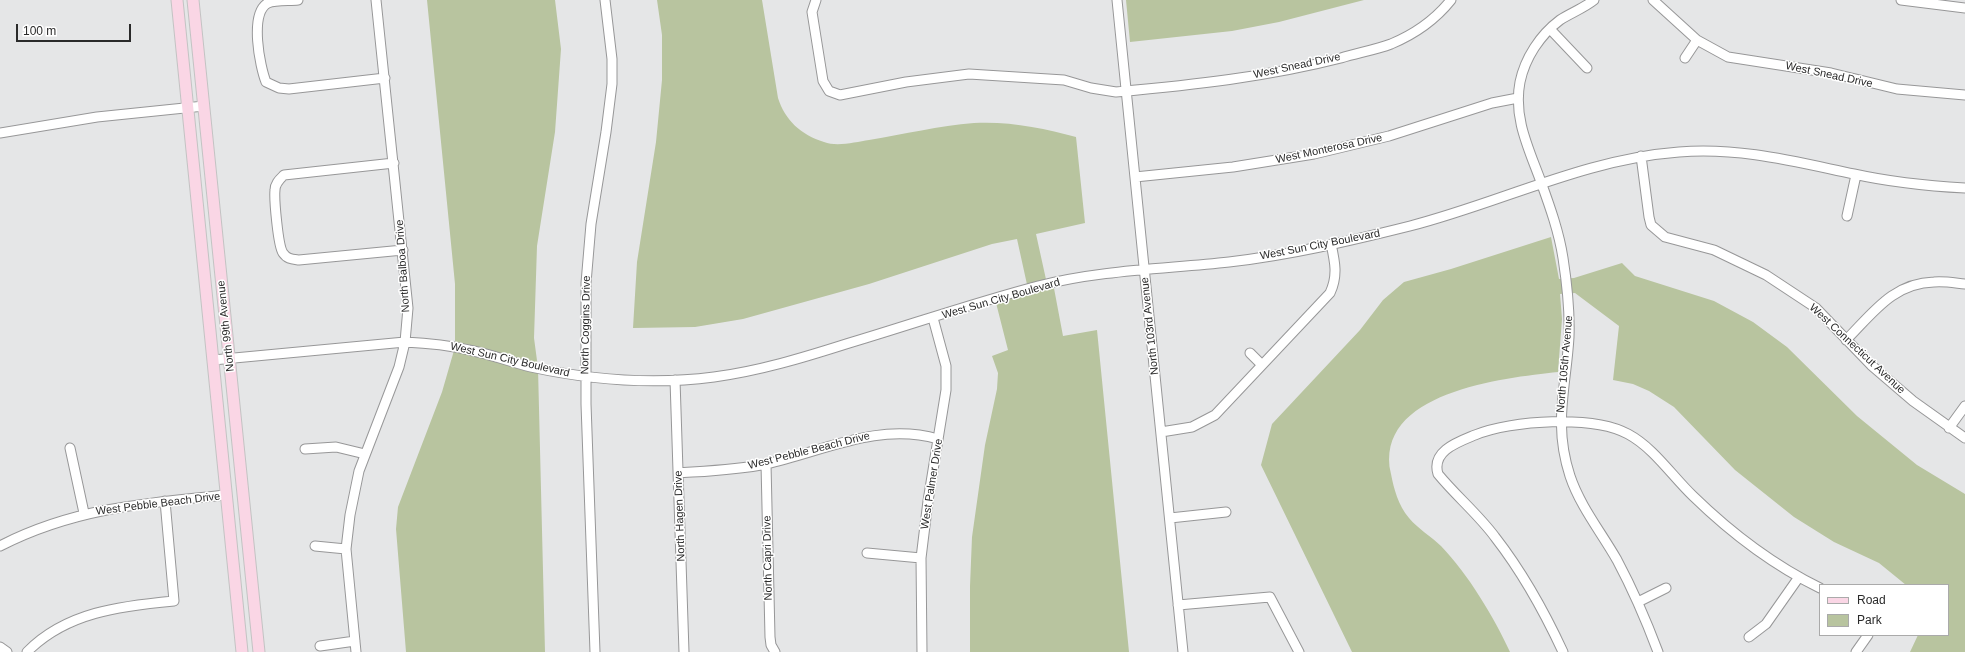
<!DOCTYPE html>
<html>
<head>
<meta charset="utf-8">
<style>
	body { margin:0 }
	#map { position:relative; width:1965px; height:652px; overflow:hidden; background:#e5e6e7; font-family:Helvetica,sans-serif }
	canvas { display:block }
	.legend { position:absolute; left:1819px; top:584px; width:130px; height:52px; box-sizing:border-box; background:#fff; border:1px solid #aaa; margin:0; padding:5px 7px; list-style:none; font-size:12px; color:#2a2a2a }
	.legend li { display:flex; align-items:center; gap:8px; height:20px }
	.legend b { width:20px; border:1px solid #aaa }
	.scale { position:absolute; left:16px; top:24px; width:115px; height:18px; box-sizing:border-box; border:2px solid #2a2a2a; border-top:0; padding-left:5px; font-size:12px; line-height:14px; white-space:nowrap; color:#2a2a2a; -webkit-text-stroke:3px #fff; paint-order:stroke }
</style>
</head>
<body>
<div id="map">
<canvas width="1965" height="652"></canvas>
<ul class="legend">
<li><b style="height:5px;background:#fad6e5"></b>Road</li>
<li><b style="height:11px;background:#b8c49f"></b>Park</li>
</ul>
<div class="scale">100 m</div>
</div>
<script>
const ctx = document.querySelector('canvas').getContext('2d');
ctx.lineJoin = 'round';
function fillPath(path, color) { ctx.fillStyle = color; ctx.fill(path, 'evenodd'); }
function stroke(path, color, width, dash) { ctx.strokeStyle = color; ctx.lineWidth = width; ctx.lineCap = dash ? 'butt' : 'round'; ctx.setLineDash(dash || []); ctx.stroke(path); }
function write(font, color, halo, rows, align = 'center') {
  ctx.font = font + ' Helvetica,sans-serif'; ctx.lineWidth = 3; ctx.setLineDash([]); ctx.textBaseline = 'middle'; ctx.strokeStyle = halo; ctx.fillStyle = color; for (const [text, x, y, turn = 0] of rows) {
    ctx.save(); ctx.translate(x, y); ctx.rotate((+turn || 0) * Math.PI / 180); ctx.textAlign = isNaN(turn) ? turn : align; if (halo) ctx.strokeText(text, 0, 0); ctx.fillText(text, 0, 0); ctx.restore();
  }
}
fillPath(new Path2D(`
	M 427,0 L 555,0 L 561,49 L 555,132 L 537,246 L 534,338 L 538,368 L 545,652 L 406,652 L 396,529 L 398,507 L 442,392 L 455,347 L 455,284 Z
	M 657,0 L 762,0 L 778,98 C 785,120 801,135 824,142 C 837,147 856,142 869,140 C 904,134 939,126 974,123 C 1008,121 1044,128 1076,137 L 1085,223 L 1036,234 L 1047,284 L 1053,283 L 1063,336 L 1097,330 L 1129,652 L 970,652 L 970,586 L 972,537 L 985,445 L 997,389 L 998,373 L 992,356 L 1008,350 L 995,299 L 1028,289 L 1017,239 L 992,244 L 869,284 L 743,319 L 695,327 L 633,328 L 637,262 L 656,142 L 662,80 L 662,35 Z
	M 1126,0 L 1364,0 L 1279,22 L 1232,31 L 1130,42 Z
	M 1551,237 L 1559,279 L 1574,278 L 1622,263 L 1635,276 L 1714,301 L 1753,322 L 1787,347 L 1857,416 L 1917,465 L 1965,494 L 1965,652 L 1910,652 L 1918,635 L 1948,635 L 1948,585 L 1906,585 L 1879,563 L 1834,542 L 1794,517 L 1735,470 L 1674,407 L 1649,391 L 1633,384 L 1613,380 L 1619,326 L 1575,293 L 1560,294 L 1562,319 L 1558,372 C 1503,378 1373,392 1391,474 C 1394,489 1398,505 1409,518 C 1418,529 1431,536 1441,546 C 1468,574 1494,617 1510,652 L 1352,652 L 1261,465 L 1272,424 L 1360,330 L 1383,300 L 1404,282 L 1451,269 Z`), '#b8c49f');
const minor = new Path2D(`
	M 298,0 C 290,1 275,0 268,3 C 249,13 260,67 266,82 L 279,88 L 289,89 L 385,78
	M 816,0 L 812,12 L 823,81 L 829,91 L 840,95 L 906,82 L 969,74 L 1064,80 L 1091,88 L 1116,92 C 1192,85 1267,77 1341,58 C 1357,53 1375,50 1391,44 C 1415,34 1435,20 1451,0
	M 1117,0 L 1183,652
	M 1594,0 C 1584,8 1571,13 1560,20 C 1540,35 1525,58 1520,82 C 1513,118 1529,149 1541,182 C 1550,207 1559,232 1563,258 C 1567,284 1570,310 1569,337 C 1566,388 1553,424 1570,476 C 1580,506 1601,532 1617,560 C 1633,590 1646,620 1658,652
	M 1653,0 L 1697,40 L 1728,57 L 1831,73 L 1897,89 L 1965,95
	M 1901,0 L 1965,8
	M 1550,29 L 1587,68
	M 1685,58 L 1697,40
	M 0,133 L 97,117 L 204,106
	M 1641,156 L 1649,217 L 1651,225 L 1665,237 L 1714,250 L 1766,275 L 1816,308 L 1871,365 L 1913,401 L 1965,438
	M 394,163 L 284,175 C 280,179 275,183 275,190 C 274,199 278,246 283,253 C 287,259 292,259 299,260 L 403,250
	M 1135,177 L 1233,167 L 1314,154 L 1389,136 L 1492,103 L 1518,98
	M 1847,216 L 1856,175
	M 1846,340 C 1873,313 1893,283 1934,282 C 1944,281 1955,283 1965,284
	M 1250,353 L 1262,365
	M 213,360 L 405,342 C 426,343 448,345 469,350 C 490,354 510,362 531,367 C 591,380 653,385 714,377 C 759,371 802,358 846,344 C 910,325 973,303 1038,286 C 1100,270 1165,269 1229,262 C 1290,255 1350,241 1410,226 C 1500,203 1585,159 1679,152 C 1740,147 1796,162 1854,174 C 1890,182 1928,186 1965,188
	M 675,380 L 684,652
	M 1949,428 L 1965,406
	M 1161,432 L 1192,427 L 1215,415 L 1330,293 C 1338,276 1335,262 1331,244
	M 70,448 L 84,513
	M 305,449 L 336,447 L 365,454
	M 766,464 L 770,637 L 771,645 L 775,652
	M 678,473 C 708,471 737,470 766,464 C 824,451 878,422 938,439
	M 1170,518 L 1226,512
	M 0,546 C 74,508 145,503 226,495
	M 315,546 L 346,549
	M 867,553 L 921,558
	M 1638,602 L 1666,588
	M 1178,605 L 1270,597 L 1299,652
	M 1749,637 L 1766,624 L 1799,577
	M 320,646 L 355,641
	M 0,647 L 7,652
	M 27,652 C 66,612 121,606 174,601 L 165,501
	M 356,652 L 346,549 L 350,515 L 359,471 L 399,367 L 405,342 L 408,308 L 376,0
	M 595,652 L 586,404 L 586,283 L 591,224 L 606,132 L 612,84 L 612,59 L 605,0
	M 922,652 L 921,558 L 928,501 L 946,390 L 946,366 L 933,318
	M 1563,652 C 1544,611 1523,573 1495,537 C 1478,514 1456,496 1438,474 C 1431,451 1458,442 1475,435 C 1511,420 1594,415 1628,434 C 1654,448 1672,476 1693,496 C 1731,533 1773,565 1820,588
	M 1856,652 L 1868,635`);
const major = new Path2D(`
	M 177,0 L 242,652
	M 193,0 L 259,652`);
stroke(minor, '#979798', 11);
stroke(major, '#c3c3c3', 13);
stroke(minor, '#fff', 9);
stroke(major, '#fad6e5', 11);
write('11px', '#2a2a2a', '#fff', [
	["West Snead Drive",1297,66,-12],
	["West Snead Drive",1829,75,12],
	["West Monterosa Drive",1329,149,-12],
	["West Sun City Boulevard",1320,245,-11],
	["North Balboa Drive",403,266,-94],
	["West Sun City Boulevard",1001,299,-16],
	["North Coggins Drive",586,325,-89],
	["North 99th Avenue",226,326,-96],
	["North 103rd Avenue",1150,326,-96],
	["West Connecticut Avenue",1857,349,43],
	["West Sun City Boulevard",510,360,13],
	["North 105th Avenue",1565,364,-85],
	["West Pebble Beach Drive",809,451,-14],
	["West Palmer Drive",932,484,-81],
	["West Pebble Beach Drive",158,504,-7],
	["North Hagen Drive",680,516,-92],
	["North Capri Drive",768,558,-91]
]);
</script>
</body>
</html>
